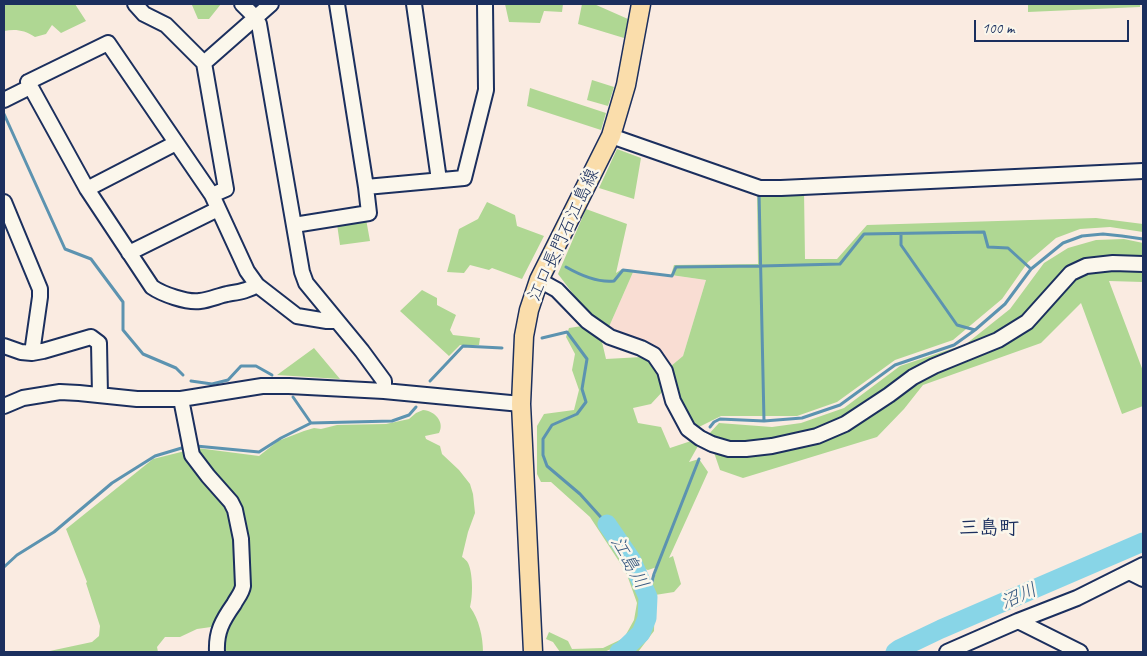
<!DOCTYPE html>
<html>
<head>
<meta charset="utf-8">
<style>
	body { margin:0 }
	#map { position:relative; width:1147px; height:656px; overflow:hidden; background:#faebe1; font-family:Caveat,sans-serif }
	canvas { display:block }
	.frame { position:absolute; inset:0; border:5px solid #1b2f5e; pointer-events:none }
	.scale { position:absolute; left:974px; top:20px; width:155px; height:22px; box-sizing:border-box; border:2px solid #1b2f5e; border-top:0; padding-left:6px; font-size:15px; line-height:18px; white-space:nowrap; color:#1b2f5e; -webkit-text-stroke:4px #fbf7ec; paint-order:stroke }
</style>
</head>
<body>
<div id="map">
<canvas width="1147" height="656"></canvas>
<div class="frame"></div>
<div class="scale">100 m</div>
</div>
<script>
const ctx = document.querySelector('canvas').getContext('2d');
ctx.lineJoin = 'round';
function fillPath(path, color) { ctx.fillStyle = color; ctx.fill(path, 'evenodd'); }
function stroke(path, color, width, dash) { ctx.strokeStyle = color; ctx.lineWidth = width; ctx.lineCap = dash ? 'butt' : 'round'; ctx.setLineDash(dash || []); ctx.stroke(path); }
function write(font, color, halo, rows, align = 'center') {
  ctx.font = font + ' Caveat,"Klee One",sans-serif'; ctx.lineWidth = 5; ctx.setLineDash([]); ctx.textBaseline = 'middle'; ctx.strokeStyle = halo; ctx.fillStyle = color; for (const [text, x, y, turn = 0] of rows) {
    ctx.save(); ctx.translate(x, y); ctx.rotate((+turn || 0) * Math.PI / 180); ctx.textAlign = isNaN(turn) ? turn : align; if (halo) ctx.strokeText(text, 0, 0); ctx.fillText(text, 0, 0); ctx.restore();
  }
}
fillPath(new Path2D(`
	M 634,270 L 706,280 L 683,356 L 671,366 L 656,348 L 626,337 L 608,329 Z`), '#f9ddd3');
fillPath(new Path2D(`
	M 4,4 L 75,4 L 86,21 L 61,33 L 52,25 L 46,34 L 35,37 C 24,30 16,29 4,31 Z
	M 191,4 L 221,4 L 209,19 L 198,19 L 192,5 Z
	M 505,4 L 563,4 L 562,12 L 544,11 L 540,23 L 509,22 Z
	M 582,4 L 594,4 L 628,19 L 624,38 L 578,24 Z
	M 1028,4 L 1140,4 L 1140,7 L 1028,12 Z
	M 592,80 L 614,87 L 608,106 L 587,100 Z
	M 530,88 L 606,113 L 601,130 L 527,106 Z
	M 617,149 L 641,158 L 634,199 L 599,188 Z
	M 804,191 L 805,259 L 837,259 L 867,225 L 1096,218 L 1143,224 L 1143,232 L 1110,227 L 1080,229 L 1056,238 L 1028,262 L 1002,299 L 953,340 L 895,360 L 837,402 L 797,416 L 721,416 L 697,428 L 683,408 L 671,366 L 683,356 L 706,280 L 671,275 L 674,265 L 758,264 L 757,192 Z
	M 487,202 L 515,215 L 517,226 L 544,236 L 522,279 L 492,268 L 489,270 L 470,265 L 464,273 L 447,272 L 459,229 L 478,219 Z
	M 586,209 L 627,224 L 616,273 L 622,269 L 634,270 L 608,329 L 583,307 L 558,274 Z
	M 366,219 L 370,241 L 340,245 L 337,224 Z
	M 1124,239 L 1143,243 L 1143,282 L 1109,281 L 1143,371 L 1143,406 L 1122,414 L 1081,303 L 1041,343 L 923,385 L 904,409 L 877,437 L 743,478 L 720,470 L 708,435 L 719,423 L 772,427 L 801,423 L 844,408 L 900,366 L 966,344 L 1010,309 L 1044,263 L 1068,248 L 1096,240 Z
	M 422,290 L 437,298 L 437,305 L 456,315 L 450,330 L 453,335 L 480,338 L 479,345 L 460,345 L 449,356 L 400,311 Z
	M 582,326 L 602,342 L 606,359 L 642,357 L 656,366 L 664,390 L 651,404 L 633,408 L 638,423 L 661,427 L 670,448 L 691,441 L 698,446 L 689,462 L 699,459 L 708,472 L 669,558 L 673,556 L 681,584 L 674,592 L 655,595 L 654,631 L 638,652 L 627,652 L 631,649 L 648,629 L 651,593 L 657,567 L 648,570 L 631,565 L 642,602 L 638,623 L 626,643 L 604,652 L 560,652 L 553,642 L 546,639 L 549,632 L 568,641 L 572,649 L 603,648 L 624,638 L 634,620 L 637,603 L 626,572 L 590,517 L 551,482 L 541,482 L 537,474 L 537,426 L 544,414 L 574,410 L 579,390 L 572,370 L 575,354 L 566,337 L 569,328 Z
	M 314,348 L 340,379 L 277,375 Z
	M 423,410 C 435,411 445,422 439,433 L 425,436 L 426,439 L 440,446 L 442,454 L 459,470 L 470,484 L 473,494 L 475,513 L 468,532 L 462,557 C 464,558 467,561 468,563 C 473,573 473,596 470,607 C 479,619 483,637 483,652 L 220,652 L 222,635 L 211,627 L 197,629 L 180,637 L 165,637 L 157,647 L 158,652 L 45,652 L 92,642 L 99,636 L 100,626 L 86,583 L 87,582 L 66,529 L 153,459 L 197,448 L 259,456 L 278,441 L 304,431 L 314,428 L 321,429 L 337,425 L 386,424 L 409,419 L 416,413 Z`), '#afd793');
stroke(new Path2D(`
	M 4,114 L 65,249 L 91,259 L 123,302 L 123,330 L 143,354 L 176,368 L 183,375
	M 759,192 L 764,421
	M 901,234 L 901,245 L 957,325 L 975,330
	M 566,267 C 580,275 597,283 614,281 L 623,270 L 672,276 L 676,267 L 761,266 L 840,264 L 864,234 L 984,232 L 988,247 L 1008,248 L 1031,269
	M 542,338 L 567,332 L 587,359 L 582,389 L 586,402 L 577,414 L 552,425 L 543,439 L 543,455 L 547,466 L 580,494 L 607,524
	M 191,381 L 212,384 L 228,380 L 241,366 L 256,366 L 272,375
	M 430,381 L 463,346 L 502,348
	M 293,397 L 311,423 L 392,421 L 409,415 L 416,407
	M 710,427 L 714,422 L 720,419 L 764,421 L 802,418 L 840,405 L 895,365 L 954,345 L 975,330 L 1005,304 L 1031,269 L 1063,243 L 1082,236 L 1103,234 L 1122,236 L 1143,239
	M 196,446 L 259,452 L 281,438 L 311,423
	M 4,567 L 17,555 L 54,532 L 112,483 L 155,456 L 185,447
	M 648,597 L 654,574 L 699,459`), '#5c93b0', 3);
stroke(new Path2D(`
	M 607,524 L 631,559 L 648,597 L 647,618 L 641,633 L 622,651 L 619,652
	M 895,652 L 899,649 L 941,629 L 1143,542`), '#88d5e7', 19);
const minor = new Path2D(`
	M 135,4 L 144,14 L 166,25 L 204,63
	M 242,4 L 255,17 L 259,24 L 302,272 L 306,283 L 362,351 L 384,381 L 384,391
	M 337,4 L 366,187
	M 414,4 L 439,180
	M 4,100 L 30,87
	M 611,136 L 760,188 L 781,188 L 1143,171
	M 87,189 L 176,143
	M 212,195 L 226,189 L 204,63 L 271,4
	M 4,202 L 40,289 L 40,297 L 32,353 L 43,351 L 91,337 L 99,343 L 100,395
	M 294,225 L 369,213 L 366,187 L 464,178 L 486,90 L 485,4
	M 129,253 L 218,209
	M 539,280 L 557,290 L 587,321 L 610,337 L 641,348 L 654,355 L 665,371 L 673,401 L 688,429 L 700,438 L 712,444 L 729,449 L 746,449 L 772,446 L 817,436 L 845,424 L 889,395 L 913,377 L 934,366 L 998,340 L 1027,322 L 1071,273 L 1086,266 L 1113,263 L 1143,264
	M 257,285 C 248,291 238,292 227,294 C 218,296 209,300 200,301 C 187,303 162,294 152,287 L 87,189 L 28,82 L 108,43 L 212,195 L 247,271 L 257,285 L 297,316 L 327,321 L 337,321
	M 4,346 L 21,352 L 32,353
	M 181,399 L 192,455 L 208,476 L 231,502 L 235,510 L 241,539 L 243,586 C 242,593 237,598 234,604 C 222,621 216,632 217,652
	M 4,406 L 23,398 L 60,392 L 79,393 L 137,399 L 181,399 L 262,386 L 289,386 L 384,391 L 521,404
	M 1129,572 L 1143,579
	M 1018,621 L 1080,652
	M 947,652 L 1018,621 L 1077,598 L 1143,565`);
const major = new Path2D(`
	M 533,652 L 521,404 L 524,336 L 529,310 L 539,280 L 611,136 L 626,85 L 641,4`);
stroke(minor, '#1b2f5e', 18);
stroke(major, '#1b2f5e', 21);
stroke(minor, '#fbf7ec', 14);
stroke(major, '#faddab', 18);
write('18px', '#1b2f5e', '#fbf7ec', [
	["江口長門石江島線",564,235,-65]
]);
write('italic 19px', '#365880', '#fbf7ec', [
	["江島川",629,563,61],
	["沼川",1019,597,-24]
]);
write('bold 20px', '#1b2f5e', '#fbf7ec', [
	["三島町",989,529]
]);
</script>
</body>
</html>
